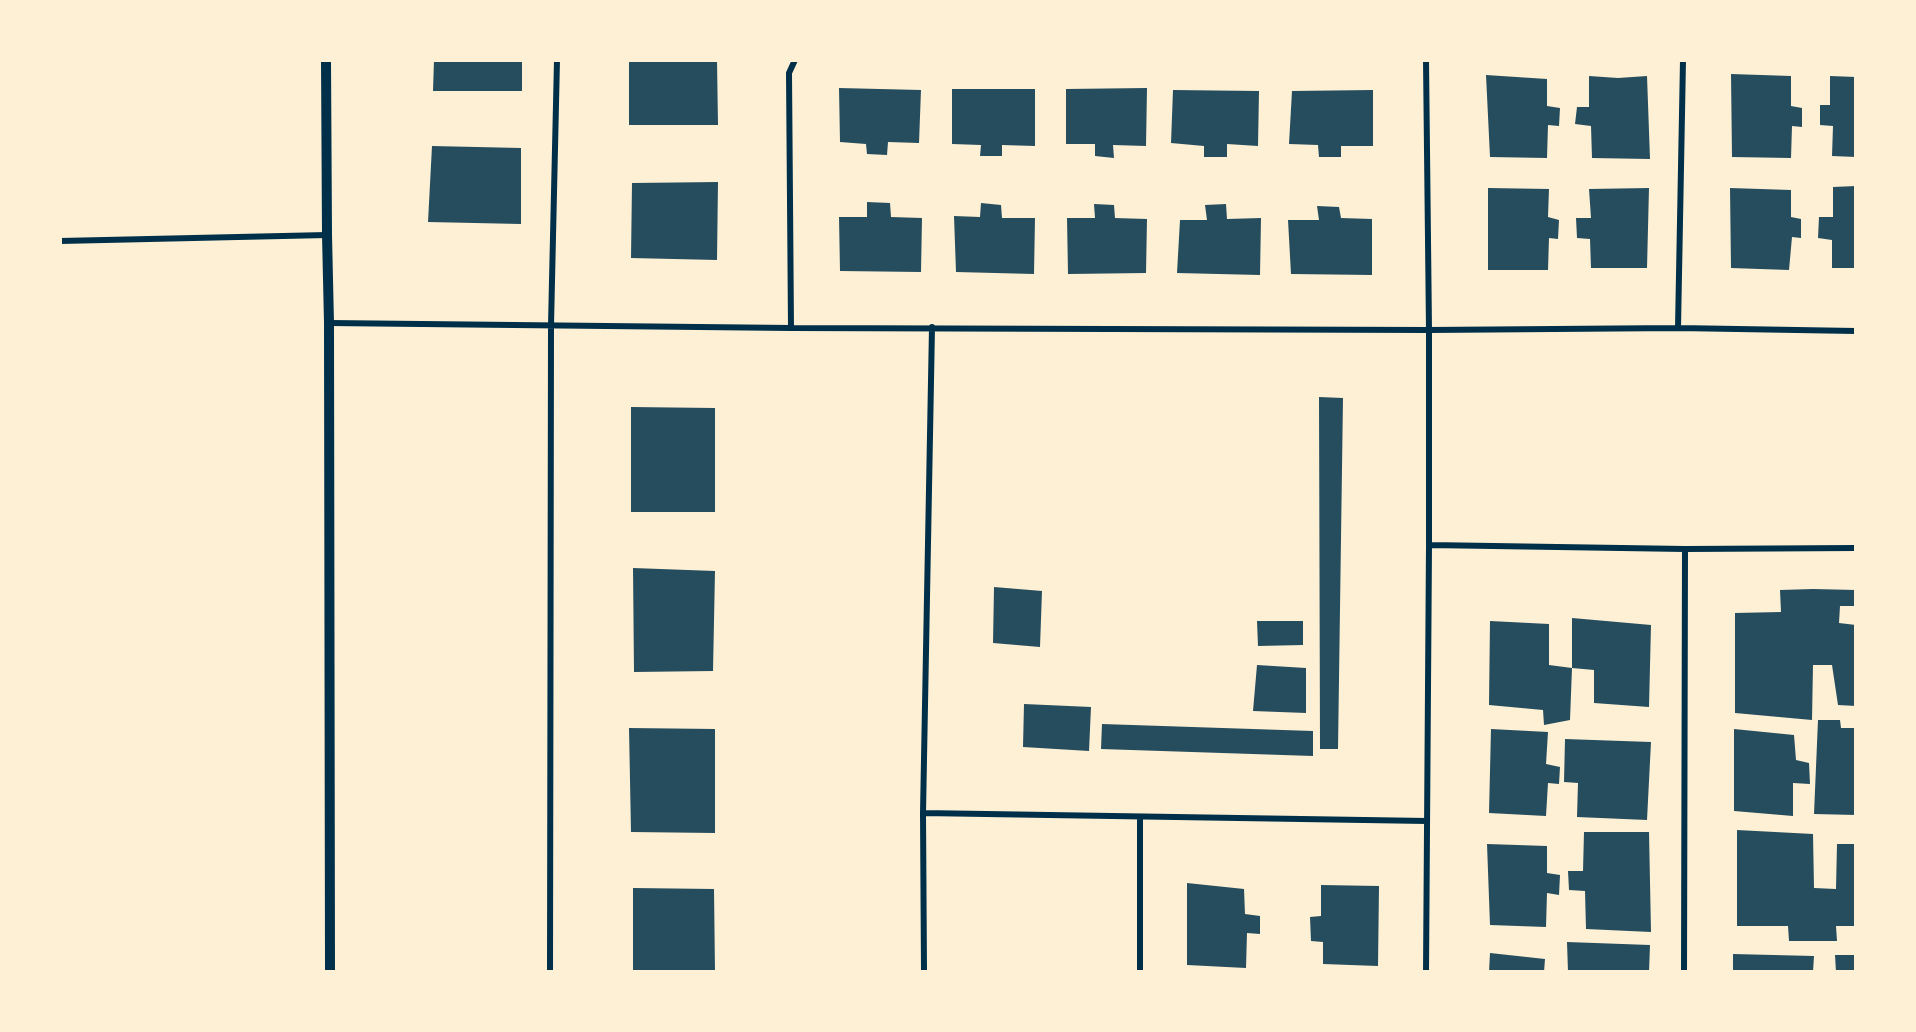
<!DOCTYPE html>
<html>
<head>
<meta charset="utf-8">
<style>
	body { margin:0 }
	#map { position:relative; width:1916px; height:1032px; overflow:hidden; background:#fdf0d5; font-family:"Exo 2",sans-serif }
	canvas { display:block }
	.frame { position:absolute; inset:0; border:62px solid #fdf0d5; pointer-events:none }
</style>
</head>
<body>
<div id="map">
<canvas width="1916" height="1032"></canvas>
<div class="frame"></div>
</div>
<script>
const ctx = document.querySelector('canvas').getContext('2d');
ctx.lineJoin = 'round';
function fillPath(path, color) { ctx.fillStyle = color; ctx.fill(path, 'evenodd'); }
function stroke(path, color, width, dash) { ctx.strokeStyle = color; ctx.lineWidth = width; ctx.lineCap = dash ? 'butt' : 'round'; ctx.setLineDash(dash || []); ctx.stroke(path); }
fillPath(new Path2D(`
	M 434,60 L 522,60 L 522,91 L 433,91 Z
	M 629,60 L 717,60 L 718,125 L 629,125 Z
	M 1731,74 L 1791,76 L 1791,106 L 1802,108 L 1802,127 L 1792,126 L 1791,158 L 1732,157 Z
	M 1486,75 L 1547,79 L 1547,106 L 1560,108 L 1559,126 L 1548,125 L 1547,158 L 1490,157 Z
	M 1589,76 L 1618,78 L 1647,76 L 1650,159 L 1592,158 L 1591,126 L 1575,124 L 1577,107 L 1589,107 Z
	M 1830,76 L 1856,77 L 1856,157 L 1832,156 L 1833,126 L 1820,125 L 1820,105 L 1830,105 Z
	M 839,88 L 921,90 L 919,143 L 888,142 L 887,155 L 867,154 L 866,144 L 840,142 Z
	M 1147,88 L 1146,146 L 1113,145 L 1114,158 L 1095,156 L 1095,144 L 1066,144 L 1066,89 Z
	M 952,89 L 1035,89 L 1035,146 L 1002,145 L 1002,156 L 980,156 L 981,145 L 952,144 Z
	M 1173,90 L 1259,91 L 1258,146 L 1227,144 L 1227,157 L 1204,157 L 1204,146 L 1171,143 Z
	M 1373,90 L 1373,146 L 1341,146 L 1341,157 L 1319,157 L 1318,145 L 1289,144 L 1292,91 Z
	M 432,146 L 521,148 L 521,224 L 428,222 Z
	M 718,182 L 717,260 L 631,258 L 632,183 Z
	M 1856,186 L 1856,268 L 1832,268 L 1832,240 L 1818,238 L 1819,217 L 1833,217 L 1833,187 Z
	M 1488,188 L 1549,189 L 1548,217 L 1559,220 L 1558,239 L 1549,238 L 1548,270 L 1488,270 Z
	M 1649,188 L 1647,268 L 1591,268 L 1590,239 L 1577,238 L 1576,218 L 1591,218 L 1589,189 Z
	M 1730,188 L 1791,190 L 1791,217 L 1801,219 L 1801,238 L 1792,237 L 1789,270 L 1731,268 Z
	M 867,202 L 890,203 L 891,217 L 922,218 L 921,272 L 840,271 L 839,217 L 867,217 Z
	M 981,203 L 1001,205 L 1002,218 L 1035,218 L 1034,274 L 956,272 L 954,216 L 980,217 Z
	M 1094,204 L 1114,205 L 1115,218 L 1147,219 L 1146,273 L 1068,274 L 1067,218 L 1095,218 Z
	M 1226,204 L 1227,219 L 1261,218 L 1260,275 L 1177,273 L 1180,220 L 1207,220 L 1205,205 Z
	M 1317,206 L 1339,207 L 1341,218 L 1372,219 L 1372,275 L 1291,274 L 1288,220 L 1319,220 Z
	M 1319,397 L 1343,398 L 1338,749 L 1320,749 Z
	M 631,407 L 715,408 L 715,512 L 631,512 Z
	M 633,568 L 715,571 L 713,671 L 634,672 Z
	M 994,587 L 1042,591 L 1040,647 L 993,643 Z
	M 1813,589 L 1856,590 L 1856,606 L 1840,606 L 1839,623 L 1856,625 L 1856,706 L 1838,705 L 1832,665 L 1813,665 L 1812,720 L 1735,713 L 1735,613 L 1781,612 L 1780,590 Z
	M 1572,618 L 1651,625 L 1649,707 L 1594,703 L 1594,670 L 1572,668 Z
	M 1257,621 L 1303,621 L 1303,645 L 1258,646 Z
	M 1490,621 L 1549,624 L 1549,665 L 1572,668 L 1570,720 L 1544,725 L 1543,710 L 1489,705 Z
	M 1257,665 L 1306,668 L 1306,713 L 1253,711 Z
	M 1024,704 L 1091,707 L 1089,751 L 1023,747 Z
	M 1818,720 L 1840,720 L 1841,728 L 1856,728 L 1856,815 L 1814,814 Z
	M 1102,724 L 1313,731 L 1313,756 L 1101,749 Z
	M 629,728 L 715,729 L 715,833 L 631,832 Z
	M 1491,729 L 1548,732 L 1546,764 L 1560,767 L 1559,784 L 1548,783 L 1546,816 L 1489,813 Z
	M 1734,729 L 1794,735 L 1796,760 L 1809,763 L 1810,784 L 1793,783 L 1793,816 L 1734,811 Z
	M 1565,739 L 1651,742 L 1647,820 L 1577,817 L 1578,783 L 1564,782 Z
	M 1737,830 L 1813,834 L 1814,888 L 1836,889 L 1837,844 L 1856,844 L 1856,926 L 1836,926 L 1837,941 L 1789,941 L 1788,926 L 1737,926 Z
	M 1584,832 L 1649,832 L 1651,932 L 1586,929 L 1585,891 L 1569,890 L 1568,871 L 1583,871 Z
	M 1487,844 L 1547,846 L 1547,873 L 1560,875 L 1559,895 L 1547,893 L 1546,927 L 1490,925 Z
	M 1187,883 L 1244,889 L 1245,914 L 1260,916 L 1260,934 L 1247,933 L 1246,968 L 1187,965 Z
	M 1321,885 L 1379,886 L 1378,966 L 1323,964 L 1323,942 L 1311,941 L 1310,917 L 1321,916 Z
	M 633,888 L 714,889 L 715,972 L 633,972 Z
	M 1567,942 L 1650,945 L 1649,972 L 1568,972 Z
	M 1490,953 L 1545,959 L 1544,972 L 1489,972 Z
	M 1733,954 L 1814,956 L 1813,972 L 1733,972 Z
	M 1835,955 L 1856,955 L 1856,972 L 1836,972 Z`), '#264d5e');
stroke(new Path2D(`
	M 1426,60 L 1429,330 L 1429,545 L 1426,972
	M 60,241 L 327,235
	M 329,323 L 791,328 L 1429,330 L 1678,328 L 1856,331
	M 791,328 L 789,73 L 795,60
	M 1678,328 L 1683,60
	M 1429,545 L 1685,549 L 1856,548
	M 923,813 L 1427,821
	M 550,972 L 551,325 L 557,60
	M 924,972 L 923,813 L 932,327
	M 1140,972 L 1140,817
	M 1684,972 L 1685,549`), '#003049', 6);
stroke(new Path2D(`
	M 326,60 L 327,235 L 329,323 L 330,972`), '#003049', 10);
</script>
</body>
</html>
